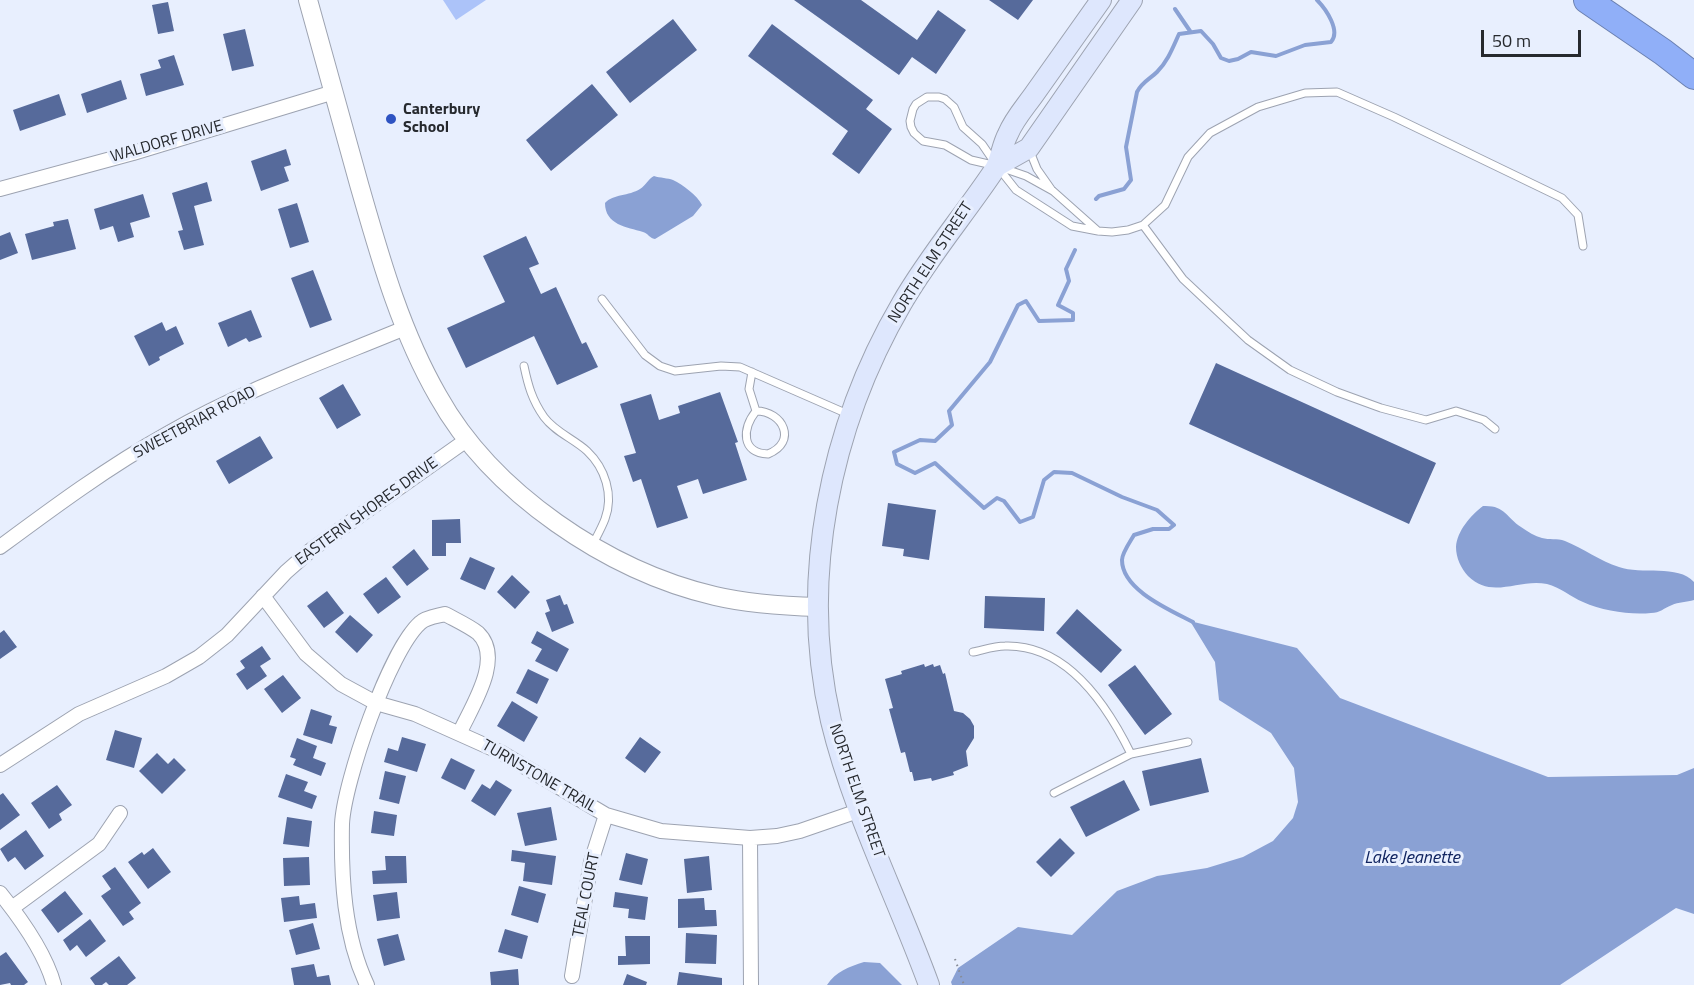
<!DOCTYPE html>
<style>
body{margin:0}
#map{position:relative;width:1694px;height:985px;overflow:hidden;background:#e8effe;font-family:"Titillium Web",sans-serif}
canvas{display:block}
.scale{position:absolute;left:1481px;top:30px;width:100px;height:27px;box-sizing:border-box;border:3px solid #26292e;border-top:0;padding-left:8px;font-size:18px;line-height:21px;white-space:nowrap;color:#26292e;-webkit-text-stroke:4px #e8effe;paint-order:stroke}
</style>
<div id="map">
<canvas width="1694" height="985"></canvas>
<div class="scale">50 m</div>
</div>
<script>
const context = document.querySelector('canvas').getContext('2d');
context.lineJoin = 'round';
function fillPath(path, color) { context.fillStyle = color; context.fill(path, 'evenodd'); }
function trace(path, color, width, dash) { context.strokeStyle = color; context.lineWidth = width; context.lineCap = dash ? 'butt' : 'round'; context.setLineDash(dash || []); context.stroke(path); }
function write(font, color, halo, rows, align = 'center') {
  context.font = font + ' "Titillium Web",sans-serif'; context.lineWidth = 6; context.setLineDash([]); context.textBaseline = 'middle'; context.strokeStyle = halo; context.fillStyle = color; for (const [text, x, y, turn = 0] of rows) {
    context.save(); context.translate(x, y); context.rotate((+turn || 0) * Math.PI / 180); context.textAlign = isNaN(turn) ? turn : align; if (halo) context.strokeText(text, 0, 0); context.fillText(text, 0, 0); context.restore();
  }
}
fillPath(new Path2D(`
 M443,0H486L456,20Z`), '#acc3f9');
fillPath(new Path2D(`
 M654,176C660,178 668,178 673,180C683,185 697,195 702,205L693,216L655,239C649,238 649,234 643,232C627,227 605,225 605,203C613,194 629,196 640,189C646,185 648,179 654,176Z
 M1483,506C1505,505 1506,517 1521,527C1528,532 1535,536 1542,538C1549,540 1557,538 1565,541C1583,548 1600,561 1619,567C1641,575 1678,564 1694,582V600C1687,602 1678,602 1672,605C1664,608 1660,613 1651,613C1630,615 1603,611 1583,602C1571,597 1560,587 1547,584C1519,578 1492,600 1468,576C1461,568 1456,558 1456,547C1457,531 1471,515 1483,506Z
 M1190,621L1297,648L1340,698L1548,777L1677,775L1694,768V914L1676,908L1560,985H952L951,982L958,968L1018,927L1072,935L1117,891L1157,876L1207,868L1243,857L1273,841L1293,818L1298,802L1294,768L1271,733L1219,700L1215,662Z
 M864,962L880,963L902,985H827C836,971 849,967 864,962Z`), '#8aa1d4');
trace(new Path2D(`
 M1175,9L1190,31
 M1096,199L1099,196L1124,189L1131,180L1126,147L1137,92C1142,82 1150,79 1157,72C1168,61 1173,47 1179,34L1201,31L1213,44L1221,58L1229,61L1238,59L1251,52L1276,56L1305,45L1331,42C1341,31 1326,9 1317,0
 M1075,250L1066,269L1069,281L1058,305L1073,313V320L1039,321L1026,301L1018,305L990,362L949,411L952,425L935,441L920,440L894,452L897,464L915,473L935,463L984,508L997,498L1004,501L1020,522L1033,517L1044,480L1054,472L1072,473L1122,497L1157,510L1174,525L1169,529H1153L1134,535C1130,542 1122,553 1122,560C1122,590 1170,610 1193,622`), '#8aa1d4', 4);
fillPath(new Path2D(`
 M794,0H861L917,40L938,10L966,30L936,74L912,57L899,75Z
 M989,0H1033L1018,20Z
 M168,2L174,31L158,34L152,5Z
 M673,19L697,50L630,103L606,72Z
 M772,24L873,100L866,109L892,129L859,174L832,154L848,131L748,56Z
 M245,29L254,66L232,71L223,34Z
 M174,55L184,85L146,96L140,74L161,68L158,60Z
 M121,80L127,99L87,113L81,94Z
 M592,84L618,115L551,171L526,140Z
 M59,94L66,115L20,131L13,110Z
 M286,149L291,165L284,167L289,181L261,191L251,161Z
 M207,182L212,201L194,206L204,245L184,250L178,231L183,230L172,193Z
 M143,194L150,217L130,223L134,237L118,242L113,226L100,230L94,209Z
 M297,203L309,242L290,248L278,209Z
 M68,219L76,249L32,260L25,234L54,226L53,222Z
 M10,232L18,253L0,260V236Z
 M526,236L539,264L529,268L541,294L556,287L582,344L586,342L598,367L557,385L534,336L466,368L447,328L505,302L483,256Z
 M313,270L332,320L310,328L291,278Z
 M251,310L262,337L249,342L246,338L228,347L218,323Z
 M162,322L166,331L176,326L184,344L159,357L160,360L149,366L134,336Z
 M1216,363L1436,463L1409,524L1189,424Z
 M343,384L361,415L337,429L319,398Z
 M720,392L738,442L735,443L747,480L703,494L698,479L677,486L688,518L657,528L641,479L633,482L624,456L636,453L620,404L651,394L659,420L680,413L678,406Z
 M260,436L273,458L229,484L216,461Z
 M888,503L936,510L929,560L903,556L904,549L882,546Z
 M460,519L461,543H446V556H432V520Z
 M414,549L429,569L407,586L392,567Z
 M470,557L495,568L485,590L460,579Z
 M512,575L530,592L515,609L497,592Z
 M386,577L401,597L378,614L363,594Z
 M327,591L344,613L324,628L307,606Z
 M560,595L564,605L567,604L574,623L552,632L545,613L550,611L546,600Z
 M985,596L1045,598L1044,631L984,628Z
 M1077,609L1122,650L1101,673L1056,633Z
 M350,615L373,635L357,653L335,632Z
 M4,630L17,647L0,659V633Z
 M537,631L569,649L557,672L535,661L542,649L531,643Z
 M262,646L271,659L260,666L267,676L247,690L236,674L245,668L240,661Z
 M924,664L925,667L933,664L934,667L940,665L943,674L945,673L954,711L963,713L970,719L974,726V738L966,751L968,766L953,772L954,775L932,781L931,778L914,781L912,772H910L905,752L901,753L889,709L893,708L885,679L902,674L901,671Z
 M1135,665L1172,714L1145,735L1108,685Z
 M528,669L549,679L537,704L516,693Z
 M283,675L301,698L282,713L264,689Z
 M512,701L538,717L524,742L497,726Z
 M311,709L332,716L329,725L337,727L332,744L303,735Z
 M115,730L142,738L134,768L106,760Z
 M402,737L426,744L417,772L384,762L388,748L398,751Z
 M640,737L661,752L645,773L625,758Z
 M297,738L317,746L313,758L326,763L321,776L293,765L296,759L290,757Z
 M157,753L168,764L174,758L186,770L162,794L139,771Z
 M451,758L475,770L465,790L441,778Z
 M1201,758L1209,792L1150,806L1142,771Z
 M385,771L406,776L399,804L379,799Z
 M286,774L308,782L304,791L317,796L312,809L278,797Z
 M496,780L512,790L495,816L471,801L482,784L490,789Z
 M1124,780L1140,810L1086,837L1070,807Z
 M57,785L72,805L59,814L62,820L49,829L31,803Z
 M3,793L20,815L0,830V795Z
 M551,807L557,840L525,846L517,813Z
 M374,811L397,815L394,836L371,833Z
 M287,817L312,821L309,847L283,844Z
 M26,830L44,856L25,870L15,857L8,862L0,849Z
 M1060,838L1075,853L1051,877L1036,862Z
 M153,848L171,872L148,889L128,862L142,852L144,855Z
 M512,850L556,856L552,885L523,881L525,863L511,861Z
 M626,853L648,859L642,885L619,880Z
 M385,856H406L407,883L373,884L372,871L386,870Z
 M709,856L712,890L687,893L684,859Z
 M309,857L310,885L284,886L283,858Z
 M115,867L141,903L129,912L134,919L123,926L101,896L111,889L102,876Z
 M519,886L546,894L538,923L511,915Z
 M65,891L83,914L58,933L41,910Z
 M397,892L400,918L377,921L373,895Z
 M615,892L648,897L645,920L628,918L629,909L613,907Z
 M299,896L300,905L315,903L317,918L284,922L281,898Z
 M704,898L705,910H716L717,926L678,928V899Z
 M90,919L106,941L86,957L77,945L70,951L63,940Z
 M313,923L320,949L296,955L289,930Z
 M505,929L528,936L522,959L498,952Z
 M686,933L717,935L716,964L685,963Z
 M398,934L405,960L384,966L377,939Z
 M625,936H650V964L618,965V956H626Z
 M6,952L28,982L24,985H11L10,983L0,985V956Z
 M119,956L136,978L127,985H109L106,982L102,985H95L90,978Z
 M314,964L317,977L329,975L331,985H294L291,968Z
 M518,969L519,985H491L490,972Z
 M679,972L722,978V985H677Z
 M627,974L647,982L646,985H623Z`), '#566a9b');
const service = new Path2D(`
 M1029,149L1037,169L1051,189
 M1143,225L1183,279L1248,340L1290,370L1337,392L1381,408L1426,420L1456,411L1484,420L1495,429
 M1098,231L1053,191L1026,176L997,166L971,160L945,145L923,141L914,133L911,127L910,121L913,109L916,104L927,97H939L945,99L954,107L963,127L982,144L997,166L1016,190L1072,226L1098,231L1112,232L1128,230L1143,225L1165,205L1188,157L1210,133L1258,107L1305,93L1337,92L1394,117L1562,198L1578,215L1583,246
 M602,299L645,355L660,366L675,371L721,366L740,367L850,415
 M524,366C528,385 532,400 544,417C555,432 574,439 587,451C605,468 614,495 605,519C602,527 597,536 593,544
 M752,372L749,389L756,411C742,429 741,453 768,454C798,442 783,411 756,411
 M973,652C983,650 994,646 1005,646C1066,644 1107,705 1131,754
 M1054,793L1131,754L1188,742`);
const minor = new Path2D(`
 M0,189L133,153L334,92
 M0,547C54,507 108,467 167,434C242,391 325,361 405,328
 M263,596L306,654L341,684L376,703L415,714L500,752L606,815L661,831L750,838L777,836L800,831L861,810
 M0,765L79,714L166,676L199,657L227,635L286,572L311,550L468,439
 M750,838L751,985
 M0,893C21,919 45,952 54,985
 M12,908L99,844L120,813
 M572,976L591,862L606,815
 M367,985C344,936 341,878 342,824C344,782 389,651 420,623C426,617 438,616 445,614C456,620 469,626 478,633C504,658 472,706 460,732`);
const tertiary = new Path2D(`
 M308,0C325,61 342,123 359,184C380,257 400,330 438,396C492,493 608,571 715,596C749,604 783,606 818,607`);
const secondary = new Path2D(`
 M997,166L1029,148L1132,0
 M929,985C897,897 853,812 831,721C798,580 830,426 902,303C929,256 965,214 995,169C1001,158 1002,145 1008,134C1014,119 1026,106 1035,93C1057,62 1079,31 1101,0`);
const motorway = new Path2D(`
 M1587,0L1663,52L1694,76`);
trace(service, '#9da3b1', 9);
trace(minor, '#9da3b1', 16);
trace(tertiary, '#9da3b1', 20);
trace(secondary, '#9da3b1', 22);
trace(motorway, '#6b80b1', 28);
trace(new Path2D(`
 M955,959L964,985`), '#878c96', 2, [1.5, 4.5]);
trace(service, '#fff', 7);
trace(minor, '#fff', 14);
trace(tertiary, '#fff', 18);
trace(secondary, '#dee7fd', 20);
trace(motorway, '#90aff8', 26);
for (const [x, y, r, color] of [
 [391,119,6,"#2e53c2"]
]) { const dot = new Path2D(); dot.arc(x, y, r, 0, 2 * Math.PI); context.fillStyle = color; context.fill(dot); trace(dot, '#e8effe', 2); }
write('bold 16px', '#26292e', '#e8effe', [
 ["Canterbury",403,110],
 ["School",403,128]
], 'left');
write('16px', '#26292e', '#e8effe', [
 ["WALDORF DRIVE",167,142,-16],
 ["NORTH ELM STREET",931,263,-57],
 ["SWEETBRIAR ROAD",195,423,-28],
 ["EASTERN SHORES DRIVE",367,512,-36],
 ["TURNSTONE TRAIL",539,777,30],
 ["NORTH ELM STREET",856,791,71],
 ["TEAL COURT",587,895,-79]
]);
write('italic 18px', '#102460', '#e8effe', [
 ["Lake Jeanette",1412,859]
]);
</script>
